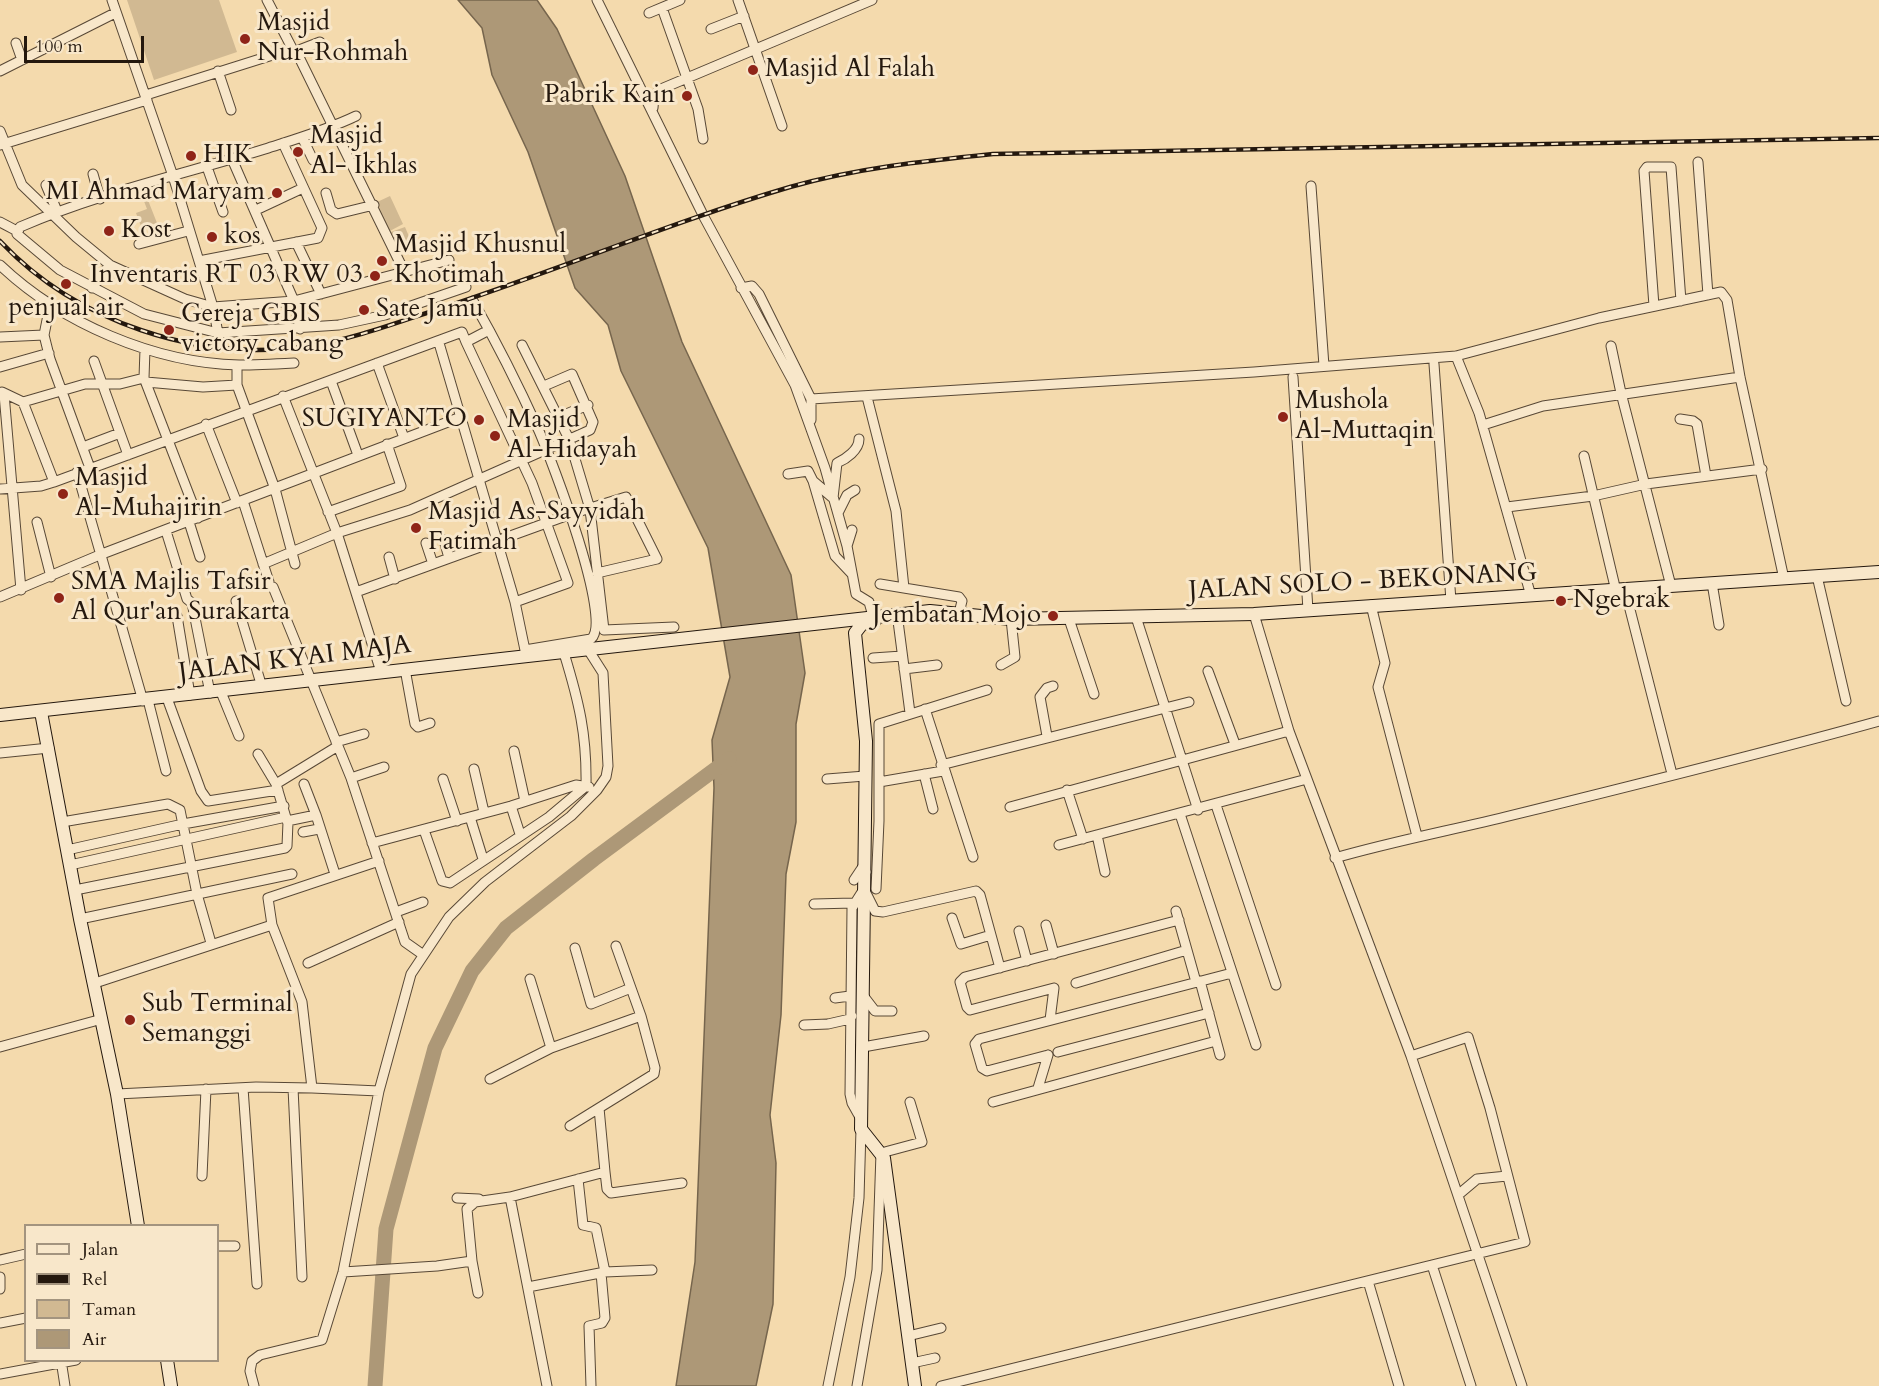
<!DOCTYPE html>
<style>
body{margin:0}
#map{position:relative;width:1879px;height:1386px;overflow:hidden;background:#f4daad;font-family:Cardo,serif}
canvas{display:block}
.legend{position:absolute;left:24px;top:1224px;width:195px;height:138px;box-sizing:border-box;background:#f8e7ca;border:2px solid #a3947f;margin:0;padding:8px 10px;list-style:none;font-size:18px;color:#24180e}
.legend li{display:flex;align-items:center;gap:12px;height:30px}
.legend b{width:30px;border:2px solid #a3947f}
.scale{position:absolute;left:24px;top:36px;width:120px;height:27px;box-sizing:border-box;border:3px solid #24180e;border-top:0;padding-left:8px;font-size:18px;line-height:21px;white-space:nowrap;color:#24180e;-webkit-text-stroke:4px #f8e7ca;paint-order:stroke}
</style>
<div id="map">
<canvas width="1879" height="1386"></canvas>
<ul class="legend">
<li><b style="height:8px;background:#f8e7ca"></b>Jalan</li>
<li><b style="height:8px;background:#24180e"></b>Rel</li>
<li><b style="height:16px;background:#d1b992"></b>Taman</li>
<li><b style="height:16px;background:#ad9877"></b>Air</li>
</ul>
<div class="scale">100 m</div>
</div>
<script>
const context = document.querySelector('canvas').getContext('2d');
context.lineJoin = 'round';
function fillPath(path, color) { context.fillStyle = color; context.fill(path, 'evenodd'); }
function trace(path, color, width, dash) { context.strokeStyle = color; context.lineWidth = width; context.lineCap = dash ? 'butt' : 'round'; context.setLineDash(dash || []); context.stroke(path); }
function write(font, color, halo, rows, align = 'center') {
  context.font = font + ' Cardo,serif'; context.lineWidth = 6; context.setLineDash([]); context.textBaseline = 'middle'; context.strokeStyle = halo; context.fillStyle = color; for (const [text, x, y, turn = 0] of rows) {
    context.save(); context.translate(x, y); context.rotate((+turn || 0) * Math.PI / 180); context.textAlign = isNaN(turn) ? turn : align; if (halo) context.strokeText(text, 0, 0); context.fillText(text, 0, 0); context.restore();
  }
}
fillPath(new Path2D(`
 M127,0H219L237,52L154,80Z
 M144,190L157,223L142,229L136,213L147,209L140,191Z
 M390,196L403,224L388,232L375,203Z
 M405,227L413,246L397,252L388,233Z`), '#d1b992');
const water = new Path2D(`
 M458,0H537L557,29L625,176L682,342L791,575L805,673L796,724V822L786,874L781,1015L770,1115L776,1163L773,1304L756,1386H676L695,1262L714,788L712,740L730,677L708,548L621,371L608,325L575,288L528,152L492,75L482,28Z`);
fillPath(water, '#ad9877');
trace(water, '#76654d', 1.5);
trace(new Path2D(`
 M375,1386L386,1229L435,1048L472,971L506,928L594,859L729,759`), '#ad9877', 15);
const street = new Path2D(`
 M112,0L173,176L213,307L218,333
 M267,0L294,52L320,42
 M597,0L704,217L795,385L825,468L847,546L856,594L869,602L873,616
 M738,0L782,126
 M662,8L698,109L703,139
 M649,13L680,0
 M711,29L744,16
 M16,43L22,60
 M0,71L115,13
 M218,71L231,110
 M146,95L279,53L287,51L298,55L404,271
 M653,108L654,96L661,89L872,0
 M356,116C327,130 296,139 265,149C184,174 98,193 20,227L17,234L60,270L144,314L218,333L339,325L385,315L466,287
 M0,131L22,185L76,237L110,265L185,299L213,307L294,301L449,260
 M302,137L313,160
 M0,145L147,100
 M232,159L294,301L300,329
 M1698,162L1708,295
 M207,167L223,212
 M93,174L100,199
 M46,185L57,211
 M1311,186L1324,366
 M326,193L331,210L337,214L374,205
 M256,210L303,188
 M0,222L17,231
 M296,242L321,294
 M139,244L188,231
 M199,261L318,238L322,228L283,143
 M0,265C61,323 154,363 239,365C257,365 276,364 294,363
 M92,288L110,265
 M741,288L752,286L759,294L811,399V420
 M473,301C497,343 519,387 539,431C551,459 614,621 591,639L525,650
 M50,305L44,335L50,359L90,468
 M1654,306L1644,171L1647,167H1671L1681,301
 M489,330L466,342L532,483L568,583L515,602
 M0,337L44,335
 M439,343L515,602L526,655
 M522,345L569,439L590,509L604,630L674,627
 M1611,346L1621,393L1671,586
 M145,349L144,378L198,518
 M1456,356L1479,413L1531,596
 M94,361L128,455
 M377,363L404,438
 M1434,364L1451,601
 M237,365V385L275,489L295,564
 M0,367L49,353
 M1293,377L1308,610
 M331,381L358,455
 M146,382L203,387L237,385
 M2,392L23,402L85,384H120L144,378
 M4,394L21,590
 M283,396L337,533L381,672
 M867,397L896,511L904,588L880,584
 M811,399L1254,372L1456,356L1599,318L1721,292L1727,300L1740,377L1784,579
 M23,402L54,482
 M559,417L588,405
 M1680,419L1693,421L1697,424L1706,476
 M206,424L237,503
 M1483,425L1543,406L1740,377
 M83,447L120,433
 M1584,456L1616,591
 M77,472L143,701
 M788,474L808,471L813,481L833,498L837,463C846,459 859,450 859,439
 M813,481L835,556L852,574
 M0,489L41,486L54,482L462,332L466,342
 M243,501L269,582
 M1507,507L1593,496L1646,484L1762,469
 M328,512L401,486L387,444
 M838,513L847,495L855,490
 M37,522L51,577
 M189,522L200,557
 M166,531L187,599L192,603L210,693
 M444,540L449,558
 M426,543L433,564
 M847,546L852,530
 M389,557L395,579
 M263,564L337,533L410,510L590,430L593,422L572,374L544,386
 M1817,576L1846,701
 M1712,583L1719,625
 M273,587L351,778L405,942L422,954
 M904,588L959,597L962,601L959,613
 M1625,590L1671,770
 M356,592L571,514L626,497L657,559L597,573
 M0,597L102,554L461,417
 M236,601L262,687
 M1371,605L1385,663L1378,687L1417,836
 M1254,614L1289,731L1411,1056L1522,1386
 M177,616L190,695
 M1136,617L1198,810
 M1069,619L1094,694
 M898,621L910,713
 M873,658L902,656
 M1001,665L1015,657L1011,619
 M405,669L415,724L418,727L430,723
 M904,669L937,665
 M1208,671L1235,744
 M221,692L239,736
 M167,698L201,791L208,801L278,790
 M148,700L166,771
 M925,709L973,857
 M1047,736L1040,697L1047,688L1053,686
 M336,742L364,734
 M514,751L525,801
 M0,753L49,748
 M258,754L276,784L287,821L316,815L335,874
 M941,765L1189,702
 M474,769L484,812
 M924,774L933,809
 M351,778L384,767
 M443,779L457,821
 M827,779L865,776
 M879,782L943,771
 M276,784L338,746
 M304,784L316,815
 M1067,790L1083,839
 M1216,805L1276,985
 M511,806L520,834
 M1010,807L1289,731
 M1180,814L1256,1045
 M470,817L483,859
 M62,822L168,804L180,810L197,894L211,943
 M424,830L442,881L450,883L549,817L586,786C587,735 579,702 564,653
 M303,832L319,829
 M1097,835L1105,872
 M372,843L511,806L576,785L589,787
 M1059,845L1307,779
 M67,850L183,824L284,806
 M1335,858C1394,841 1453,830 1513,815C1635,785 1757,755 1879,721
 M70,865L286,817
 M854,880L862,868L866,872
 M876,889L879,821V724L987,690
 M75,890L285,848L287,846L288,822
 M814,904L853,903
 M1176,911L1196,982
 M396,912L423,902
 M952,918L961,944L991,935
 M80,919L292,874
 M1046,925L1054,954
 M1019,931L1027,961
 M616,946L641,1016
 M575,948L591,1004L631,988
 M308,963L399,922
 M530,979L551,1048
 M1200,981L1220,1055
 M95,983L272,925
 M1076,983L1187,950
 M862,994L875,1011H892
 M835,998L850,996
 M1050,1020L1054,988L970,1010L967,1007L960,982L965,977L1179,920
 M804,1025L828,1024L850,1019L852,1016
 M0,1047L102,1019
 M863,1047L924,1036
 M1058,1052L1209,1013
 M1048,1055L987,1071L982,1068L975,1044L979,1039L1232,973
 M490,1079L551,1048L641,1016L655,1068L654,1074L599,1108L605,1172L510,1197L547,1386
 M243,1088L257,1284
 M293,1088L302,1277
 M312,1088L379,1091
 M1038,1088L1048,1055
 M117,1094L256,1087L312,1088L302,1002L272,925L268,898L379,861
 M993,1102L1216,1041
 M861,1119L852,1103L850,1094L852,908L864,889L875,911L883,912L976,891L980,895L1000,968
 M570,1126L599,1108
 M605,1172L607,1189L611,1193L682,1183
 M202,1176L206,1089
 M578,1179L583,1225L596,1228L605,1272
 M1458,1195L1477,1179L1507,1176
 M457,1198L479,1199
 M218,1246H235
 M0,1260L26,1254
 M472,1261L478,1293
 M1432,1265L1471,1386
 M343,1272L437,1266L472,1261L467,1209L475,1202L510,1197
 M0,1277V1289
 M1368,1281L1399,1386
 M528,1287L605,1272L652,1270
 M0,1323L26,1318
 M908,1336L941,1328
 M61,1360L65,1386
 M912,1363L935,1358
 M0,1374L76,1360
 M254,1386L250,1371L252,1361L260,1355L322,1340L343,1272L379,1091L411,974L449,917L485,882L571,816L597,790L606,777L608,766L603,673L589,651
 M591,1386L589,1326L602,1323L605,1318L601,1273
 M828,1386L850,1277L859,1198L861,1129
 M857,1386L877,1270L881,1153L922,1142L910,1102
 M941,1386L1525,1242L1490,1108L1468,1037L1411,1056`);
const secondary = new Path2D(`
 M874,622L862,624L855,633L866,741L861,1129L884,1158L915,1386
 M41,712L80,919L117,1094L138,1226
 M0,715L930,611L1011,619L1254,614L1879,572
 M167,1360L171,1386`);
trace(street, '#584836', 11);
trace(secondary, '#24180e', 14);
trace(street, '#f8e7ca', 9);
trace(secondary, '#f8e7ca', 12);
const rail = new Path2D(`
 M0,241C76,322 198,363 309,346C355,339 401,321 445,307C561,269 674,221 790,187C857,168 924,161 993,154L1879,138`);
trace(rail, '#24180e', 4.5);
trace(rail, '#f8e7ca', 2, [7]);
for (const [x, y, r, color] of [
 [245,39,6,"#8f2418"],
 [753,70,6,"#8f2418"],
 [687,96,6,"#8f2418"],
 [298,152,6,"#8f2418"],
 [191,156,6,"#8f2418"],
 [277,193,6,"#8f2418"],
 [109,231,6,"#8f2418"],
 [212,237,6,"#8f2418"],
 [382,261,6,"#8f2418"],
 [375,276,6,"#8f2418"],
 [66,284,6,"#8f2418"],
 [364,310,6,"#8f2418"],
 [169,330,6,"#8f2418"],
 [1283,417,6,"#8f2418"],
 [479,420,6,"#8f2418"],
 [495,436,6,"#8f2418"],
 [63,494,6,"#8f2418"],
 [416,528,6,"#8f2418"],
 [59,598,6,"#8f2418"],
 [1561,601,6,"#8f2418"],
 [1053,616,6,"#8f2418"],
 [130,1020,6,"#8f2418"]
]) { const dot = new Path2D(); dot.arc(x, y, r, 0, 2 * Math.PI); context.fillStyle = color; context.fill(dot); trace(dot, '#f8e7ca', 2); }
write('26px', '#24180e', '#f8e7ca', [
 ["Masjid",257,24],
 ["Nur-Rohmah",257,54],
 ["Masjid Al Falah",765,70],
 ["Pabrik Kain",675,96,"right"],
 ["Masjid",310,137],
 ["Al- Ikhlas",310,167],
 ["HIK",203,156],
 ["MI Ahmad Maryam",265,193,"right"],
 ["Kost",121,231],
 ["kos",224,237],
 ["Masjid Khusnul",394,246],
 ["Khotimah",394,276],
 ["Inventaris RT 03 RW 03",363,276,"right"],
 ["penjual air",66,309,"center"],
 ["Sate Jamu",376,310],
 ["Gereja GBIS",181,315],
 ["victory cabang",181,345],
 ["Mushola",1295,402],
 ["Al-Muttaqin",1295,432],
 ["SUGIYANTO",467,420,"right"],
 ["Masjid",507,421],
 ["Al-Hidayah",507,451],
 ["Masjid",75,479],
 ["Al-Muhajirin",75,509],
 ["Masjid As-Sayyidah",428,513],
 ["Fatimah",428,543],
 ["SMA Majlis Tafsir",71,583],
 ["Al Qur'an Surakarta",71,613],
 ["Ngebrak",1573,601],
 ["Jembatan Mojo",1041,616,"right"],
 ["Sub Terminal",142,1005],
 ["Semanggi",142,1035]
], 'left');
write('26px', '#24180e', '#f8e7ca', [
 ["JALAN SOLO - BEKONANG",1363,583,-3],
 ["JALAN KYAI MAJA",295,660,-7]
]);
</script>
